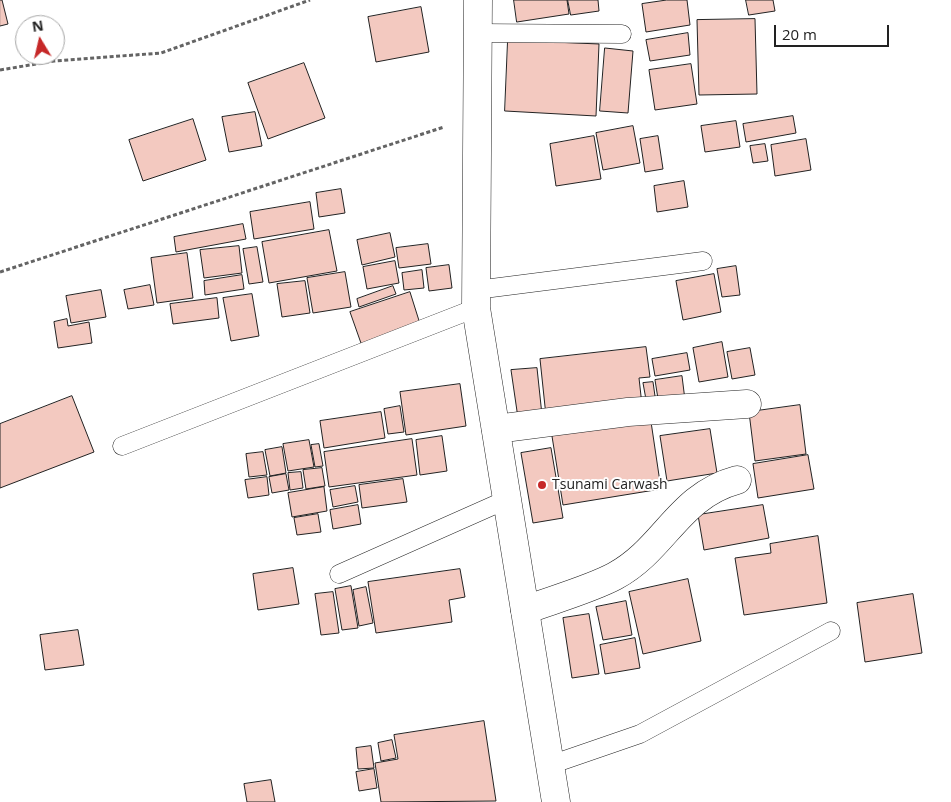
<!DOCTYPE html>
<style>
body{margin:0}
#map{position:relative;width:951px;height:802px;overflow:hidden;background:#fff;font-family:"Open Sans",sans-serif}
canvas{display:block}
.north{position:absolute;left:15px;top:15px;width:50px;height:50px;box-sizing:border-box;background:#fff;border:1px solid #a7a7a7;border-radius:50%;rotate:351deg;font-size:14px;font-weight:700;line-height:20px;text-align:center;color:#222}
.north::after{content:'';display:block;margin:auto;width:18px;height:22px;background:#c62828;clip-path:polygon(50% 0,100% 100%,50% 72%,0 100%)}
.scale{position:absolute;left:774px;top:25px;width:115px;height:22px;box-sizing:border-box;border:2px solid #222;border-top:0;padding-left:6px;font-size:15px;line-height:18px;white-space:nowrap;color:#222;-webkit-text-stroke:4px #fff;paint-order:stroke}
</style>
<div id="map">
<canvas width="951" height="802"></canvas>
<div class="north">N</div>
<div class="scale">20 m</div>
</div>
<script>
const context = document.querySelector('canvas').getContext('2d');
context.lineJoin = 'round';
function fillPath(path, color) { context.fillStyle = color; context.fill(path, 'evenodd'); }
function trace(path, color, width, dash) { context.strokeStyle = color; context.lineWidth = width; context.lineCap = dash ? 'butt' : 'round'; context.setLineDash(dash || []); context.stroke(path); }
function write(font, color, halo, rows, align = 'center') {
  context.font = font + ' "Open Sans",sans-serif'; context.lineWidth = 4; context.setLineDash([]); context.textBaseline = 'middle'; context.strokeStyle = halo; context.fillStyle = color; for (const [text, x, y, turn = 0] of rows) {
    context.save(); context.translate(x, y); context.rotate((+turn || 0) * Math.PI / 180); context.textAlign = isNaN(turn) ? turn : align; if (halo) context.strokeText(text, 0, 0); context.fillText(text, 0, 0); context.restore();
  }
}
const building = new Path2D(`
 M0,0H2L8,24L0,26Z
 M514,0H567L569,14L517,22Z
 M568,0H598L599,11L571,15Z
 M667,0H687L690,25L646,32L642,4Z
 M746,0H773L775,11L749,15Z
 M421,7L429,52L376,62L368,17Z
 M755,19L757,94L699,95L697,20Z
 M688,33L690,55L650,61L646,40Z
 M508,40L599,44L596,116L505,111Z
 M605,48L633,51L628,113L600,111Z
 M304,63L325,118L268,139L248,83Z
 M691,64L697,104L655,110L649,70Z
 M255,112L262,146L229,152L222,117Z
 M793,116L796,133L746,142L743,124Z
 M193,119L206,160L143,181L129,140Z
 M736,121L740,147L705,152L701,126Z
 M633,126L640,163L603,170L596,133Z
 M594,136L601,179L556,186L550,144Z
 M658,136L663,169L645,172L640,139Z
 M806,139L811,170L775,176L771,145Z
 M765,144L768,161L753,163L750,146Z
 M684,181L688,207L657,212L654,186Z
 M341,189L345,213L319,217L316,193Z
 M310,202L314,229L254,239L250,212Z
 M243,224L246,239L176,252L174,237Z
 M329,230L337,271L269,283L262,242Z
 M390,233L395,257L362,265L357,240Z
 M428,244L431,264L399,268L396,248Z
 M239,246L242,273L204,278L200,250Z
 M257,247L263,282L249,284L243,249Z
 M187,253L193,298L157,303L151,258Z
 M395,261L399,283L367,289L363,267Z
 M449,265L452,288L429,291L426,268Z
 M736,266L740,295L722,297L717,269Z
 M422,270L424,288L404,290L402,273Z
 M345,272L351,307L313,313L307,278Z
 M714,274L721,312L683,320L676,281Z
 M242,275L244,289L205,295L204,281Z
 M305,281L310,313L282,317L277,284Z
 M150,285L154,305L128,309L124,290Z
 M393,286L396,294L359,307L357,299Z
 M101,290L106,317L71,323L66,296Z
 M410,292L421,327L362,346L350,312Z
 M252,294L259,336L231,341L223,298Z
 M217,298L219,318L173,324L170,304Z
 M67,319L68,326L89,322L92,343L58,348L54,322Z
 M722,342L728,377L699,382L693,348Z
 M646,347L650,377L639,378L642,405L546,416L540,359Z
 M750,348L755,375L732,379L727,352Z
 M687,353L690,370L655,376L652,359Z
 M537,368L542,415L518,418L511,370Z
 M682,376L685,400L659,405L655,380Z
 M653,382L656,403L647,405L643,383Z
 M460,384L466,426L406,435L400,392Z
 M72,396L94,452L0,488V424Z
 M800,405L806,454L755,461L749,412Z
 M400,406L404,432L388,434L384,409Z
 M381,412L385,438L324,448L320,421Z
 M650,415L661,489L563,505L551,430Z
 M710,429L717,473L667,481L660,436Z
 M442,436L447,471L420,475L416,440Z
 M412,439L417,475L329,487L324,452Z
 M309,440L314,467L288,471L283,444Z
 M319,444L323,466L315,467L311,445Z
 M282,447L286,473L270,476L265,450Z
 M551,448L563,518L533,523L521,453Z
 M263,452L267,475L249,477L246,454Z
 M808,455L814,489L758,498L753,464Z
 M322,468L325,486L306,489L303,470Z
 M301,472L303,488L290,490L288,473Z
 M286,474L289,490L272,493L269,477Z
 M267,477L269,495L248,498L245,480Z
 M403,479L407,502L362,508L359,485Z
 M355,486L358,502L333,507L330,490Z
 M324,487L327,511L292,517L288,493Z
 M358,505L361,524L333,529L330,510Z
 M763,505L769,538L704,550L698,515Z
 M318,514L321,532L297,535L294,518Z
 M818,536L827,603L744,615L735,558L771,553L770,544Z
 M293,568L299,604L258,610L253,574Z
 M460,569L465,597L449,600L452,622L376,633L368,582Z
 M688,579L701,641L643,654L629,592Z
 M351,586L358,628L342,630L335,589Z
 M366,587L373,623L359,626L353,590Z
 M333,592L339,633L321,635L315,594Z
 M913,594L922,653L865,662L857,603Z
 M626,601L632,635L603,640L596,607Z
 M589,614L599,674L572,678L563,618Z
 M78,630L84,665L45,670L40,635Z
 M635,638L640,668L605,674L600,645Z
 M484,721L496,801L381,802L375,763L398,759L394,735Z
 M392,740L396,758L381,761L378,743Z
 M371,746L374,768L358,769L356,748Z
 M374,769L377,788L359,791L356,772Z
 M271,780L275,802H247L244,784Z`);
fillPath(building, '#f3c9c0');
trace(building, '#222', 1);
const lane = new Path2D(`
 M478,33L622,34
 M476,290L703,261
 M122,446L476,308
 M339,574L508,499
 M550,765L640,734L831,631`);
const street = new Path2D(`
 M496,429L628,412L747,404
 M525,610C552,600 591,589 615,576C665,549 678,496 737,480`);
const secondary = new Path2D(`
 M478,0L476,308L556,802`);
trace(lane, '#222', 19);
trace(street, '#222', 29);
trace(secondary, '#222', 29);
trace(new Path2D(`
 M0,70L54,61L161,53L310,0
 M0,272L444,127`), '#646464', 3, [4, 2.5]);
trace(lane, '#fff', 18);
trace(street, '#fff', 28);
trace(secondary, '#fff', 28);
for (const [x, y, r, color] of [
 [542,485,5,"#c62828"]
]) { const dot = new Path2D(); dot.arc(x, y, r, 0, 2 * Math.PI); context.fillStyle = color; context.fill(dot); trace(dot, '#fff', 2); }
write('14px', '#222', '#fff', [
 ["Tsunami Carwash",552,485]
], 'left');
</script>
